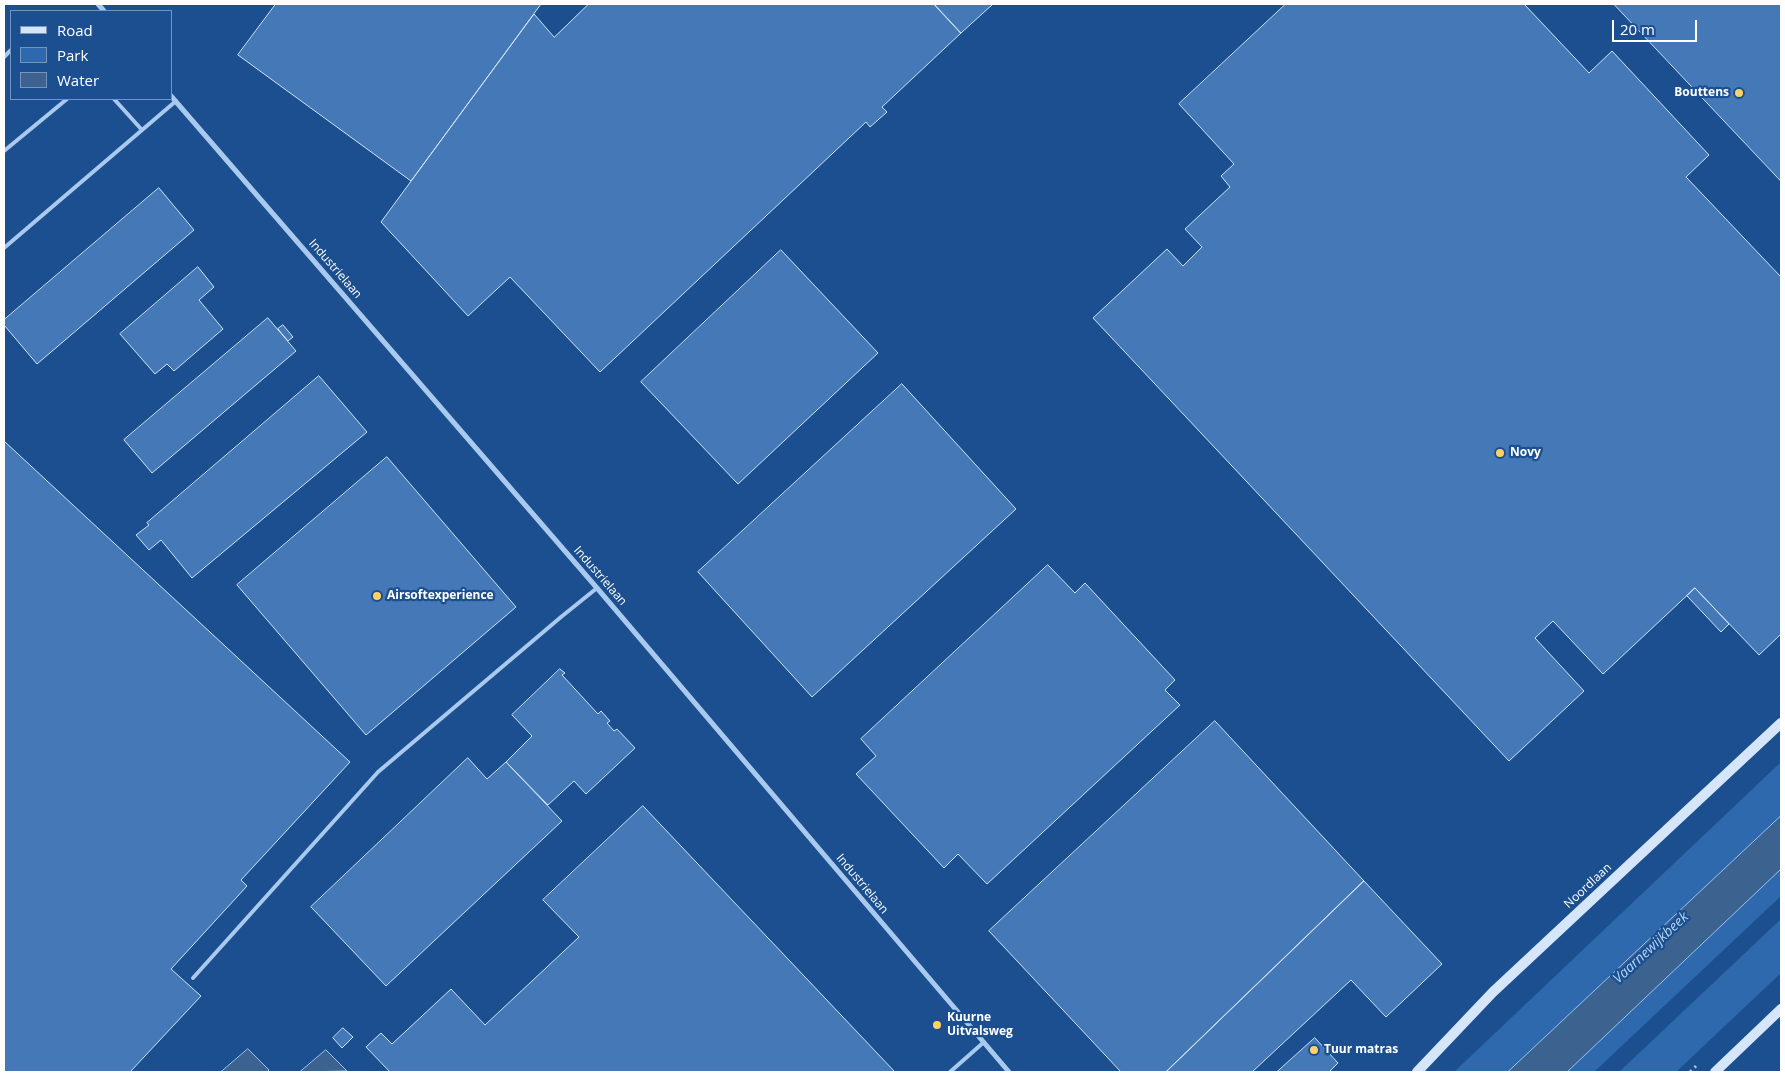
<!DOCTYPE html>
<style>
body{margin:0}
#map{position:relative;width:1785px;height:1076px;overflow:hidden;background:#1b4f8f;font-family:"Open Sans",sans-serif}
canvas{display:block}
.frame{position:absolute;inset:0;border:5px solid #fff;pointer-events:none}
.legend{position:absolute;left:10px;top:10px;width:162px;height:90px;box-sizing:border-box;background:#1b4f8f;border:1px solid #7695bc;margin:0;padding:6px 9px;list-style:none;font-size:15px;color:#fff}
.legend li{display:flex;align-items:center;gap:10px;height:25px}
.legend b{width:25px;border:1px solid #7695bc}
.scale{position:absolute;left:1612px;top:20px;width:85px;height:22px;box-sizing:border-box;border:2px solid #fff;border-top:0;padding-left:6px;font-size:15px;line-height:18px;white-space:nowrap;color:#fff;-webkit-text-stroke:4px #1b4f8f;paint-order:stroke}
</style>
<div id="map">
<canvas width="1785" height="1076"></canvas>
<div class="frame"></div>
<ul class="legend">
<li><b style="height:6px;background:#d6e6fa"></b>Road</li>
<li><b style="height:14px;background:#2e69ad"></b>Park</li>
<li><b style="height:14px;background:#3c6290"></b>Water</li>
</ul>
<div class="scale">20 m</div>
</div>
<script>
const context = document.querySelector('canvas').getContext('2d');
context.lineJoin = 'round';
function fillPath(path, color) { context.fillStyle = color; context.fill(path, 'evenodd'); }
function trace(path, color, width, dash) { context.strokeStyle = color; context.lineWidth = width; context.lineCap = dash ? 'butt' : 'round'; context.setLineDash(dash || []); context.stroke(path); }
function write(font, color, halo, rows, align = 'center') {
  context.font = font + ' "Open Sans",sans-serif'; context.lineWidth = 4.5; context.setLineDash([]); context.textBaseline = 'middle'; context.strokeStyle = halo; context.fillStyle = color; for (const [text, x, y, turn = 0] of rows) {
    context.save(); context.translate(x, y); context.rotate((+turn || 0) * Math.PI / 180); context.textAlign = isNaN(turn) ? turn : align; if (halo) context.strokeText(text, 0, 0); context.fillText(text, 0, 0); context.restore();
  }
}
fillPath(new Path2D(`
 M1781,762V816L1508,1072H1454Z
 M1781,869V896L1594,1072H1567Z
 M1781,919V973L1676,1072H1619Z`), '#2e69ad');
const water = new Path2D(`
 M1781,816V869L1567,1072H1508Z
 M248,1049L269,1070L267,1072H221Z
 M326,1050L347,1071L300,1072Z`);
fillPath(water, '#3c6290');
trace(water, '#9cc4f0', 1);
const building = new Path2D(`
 M276,4H541L411,181L238,55Z
 M589,4H934L961,33L882,107L887,112L870,127L866,122L600,372L510,277L468,316L381,222L534,14L554,37Z
 M934,4H993L961,33Z
 M1286,4H1524L1589,73L1612,51L1709,155L1686,177L1781,277V634L1759,655L1695,588L1603,674L1553,621L1535,638L1584,691L1509,761L1093,318L1167,249L1183,266L1202,247L1185,229L1230,187L1221,176L1234,164L1179,104Z
 M1614,4H1781V181Z
 M159,188L194,230L37,364L4,325V320Z
 M781,250L878,353L738,484L641,382Z
 M198,267L214,287L199,300L223,329L174,371L167,364L155,374L120,334Z
 M268,318L296,351L152,473L124,440Z
 M283,325L293,337L288,341L278,329Z
 M319,376L367,432L192,578L161,540L149,550L136,535L149,525L147,523Z
 M902,384L1016,509L812,697L698,572Z
 M4,441L350,762L241,880L247,886L171,969L201,996L130,1072H4Z
 M387,457L516,607L366,735L237,585Z
 M1048,565L1075,593L1085,583L1175,680L1165,690L1180,705L987,884L958,854L944,868L856,774L876,756L861,739Z
 M1695,588L1729,624L1721,632L1687,596Z
 M560,669L565,673L562,675L598,714L601,711L610,721L607,723L614,731L617,729L635,748L586,794L574,781L548,805L506,762L532,736L512,715Z
 M1215,721L1364,881L1166,1072H1121L989,931Z
 M468,758L487,779L506,762L562,821L386,986L311,907Z
 M643,806L895,1072H390L366,1047L381,1033L392,1044L451,989L485,1025L579,937L543,900Z
 M1364,881L1442,964L1386,1017L1351,980L1252,1072H1166Z
 M343,1028L353,1037L342,1048L333,1038Z
 M1315,1038L1338,1063L1329,1072H1277Z`);
fillPath(building, '#4478b7');
trace(building, '#cfe3fa', 1);
trace(new Path2D(`
 M1690,1072L1696,1066`), '#a9c9ee', 3, [2.5, 4]);
trace(new Path2D(`
 M4,57L11,50
 M114,99L142,130
 M4,151L67,99
 M4,248L176,101
 M193,978L378,772L561,617L597,588
 M950,1072L984,1042`), '#a9c9ee', 4);
trace(new Path2D(`
 M98,4L104,11
 M171,96L597,588L1009,1072`), '#a9c9ee', 5);
trace(new Path2D(`
 M1417,1072L1493,992L1781,723
 M1715,1072L1781,1009`), '#d6e6fa', 10);
for (const [x, y, r, color] of [
 [1739,93,5,"#ffd166"],
 [1500,453,5,"#ffd166"],
 [377,596,5,"#ffd166"],
 [937,1025,5,"#ffd166"],
 [1314,1050,5,"#ffd166"]
]) { const dot = new Path2D(); dot.arc(x, y, r, 0, 2 * Math.PI); context.fillStyle = color; context.fill(dot); trace(dot, '#1b4f8f', 2); }
write('bold 12px', '#fff', '#1b4f8f', [
 ["Bouttens",1729,93,"right"],
 ["Novy",1510,453],
 ["Airsoftexperience",387,596],
 ["Kuurne",947,1018],
 ["Uitvalsweg",947,1032],
 ["Tuur matras",1324,1050]
], 'left');
write('12px', '#fff', '#1b4f8f', [
 ["Industrielaan",335,269,49],
 ["Industrielaan",600,576,49],
 ["Industrielaan",862,884,50],
 ["Noordlaan",1588,886,-43]
]);
write('italic 14px', '#b5d3f5', '#1b4f8f', [
 ["Vaarnewijkbeek",1651,948,-43]
]);
</script>
